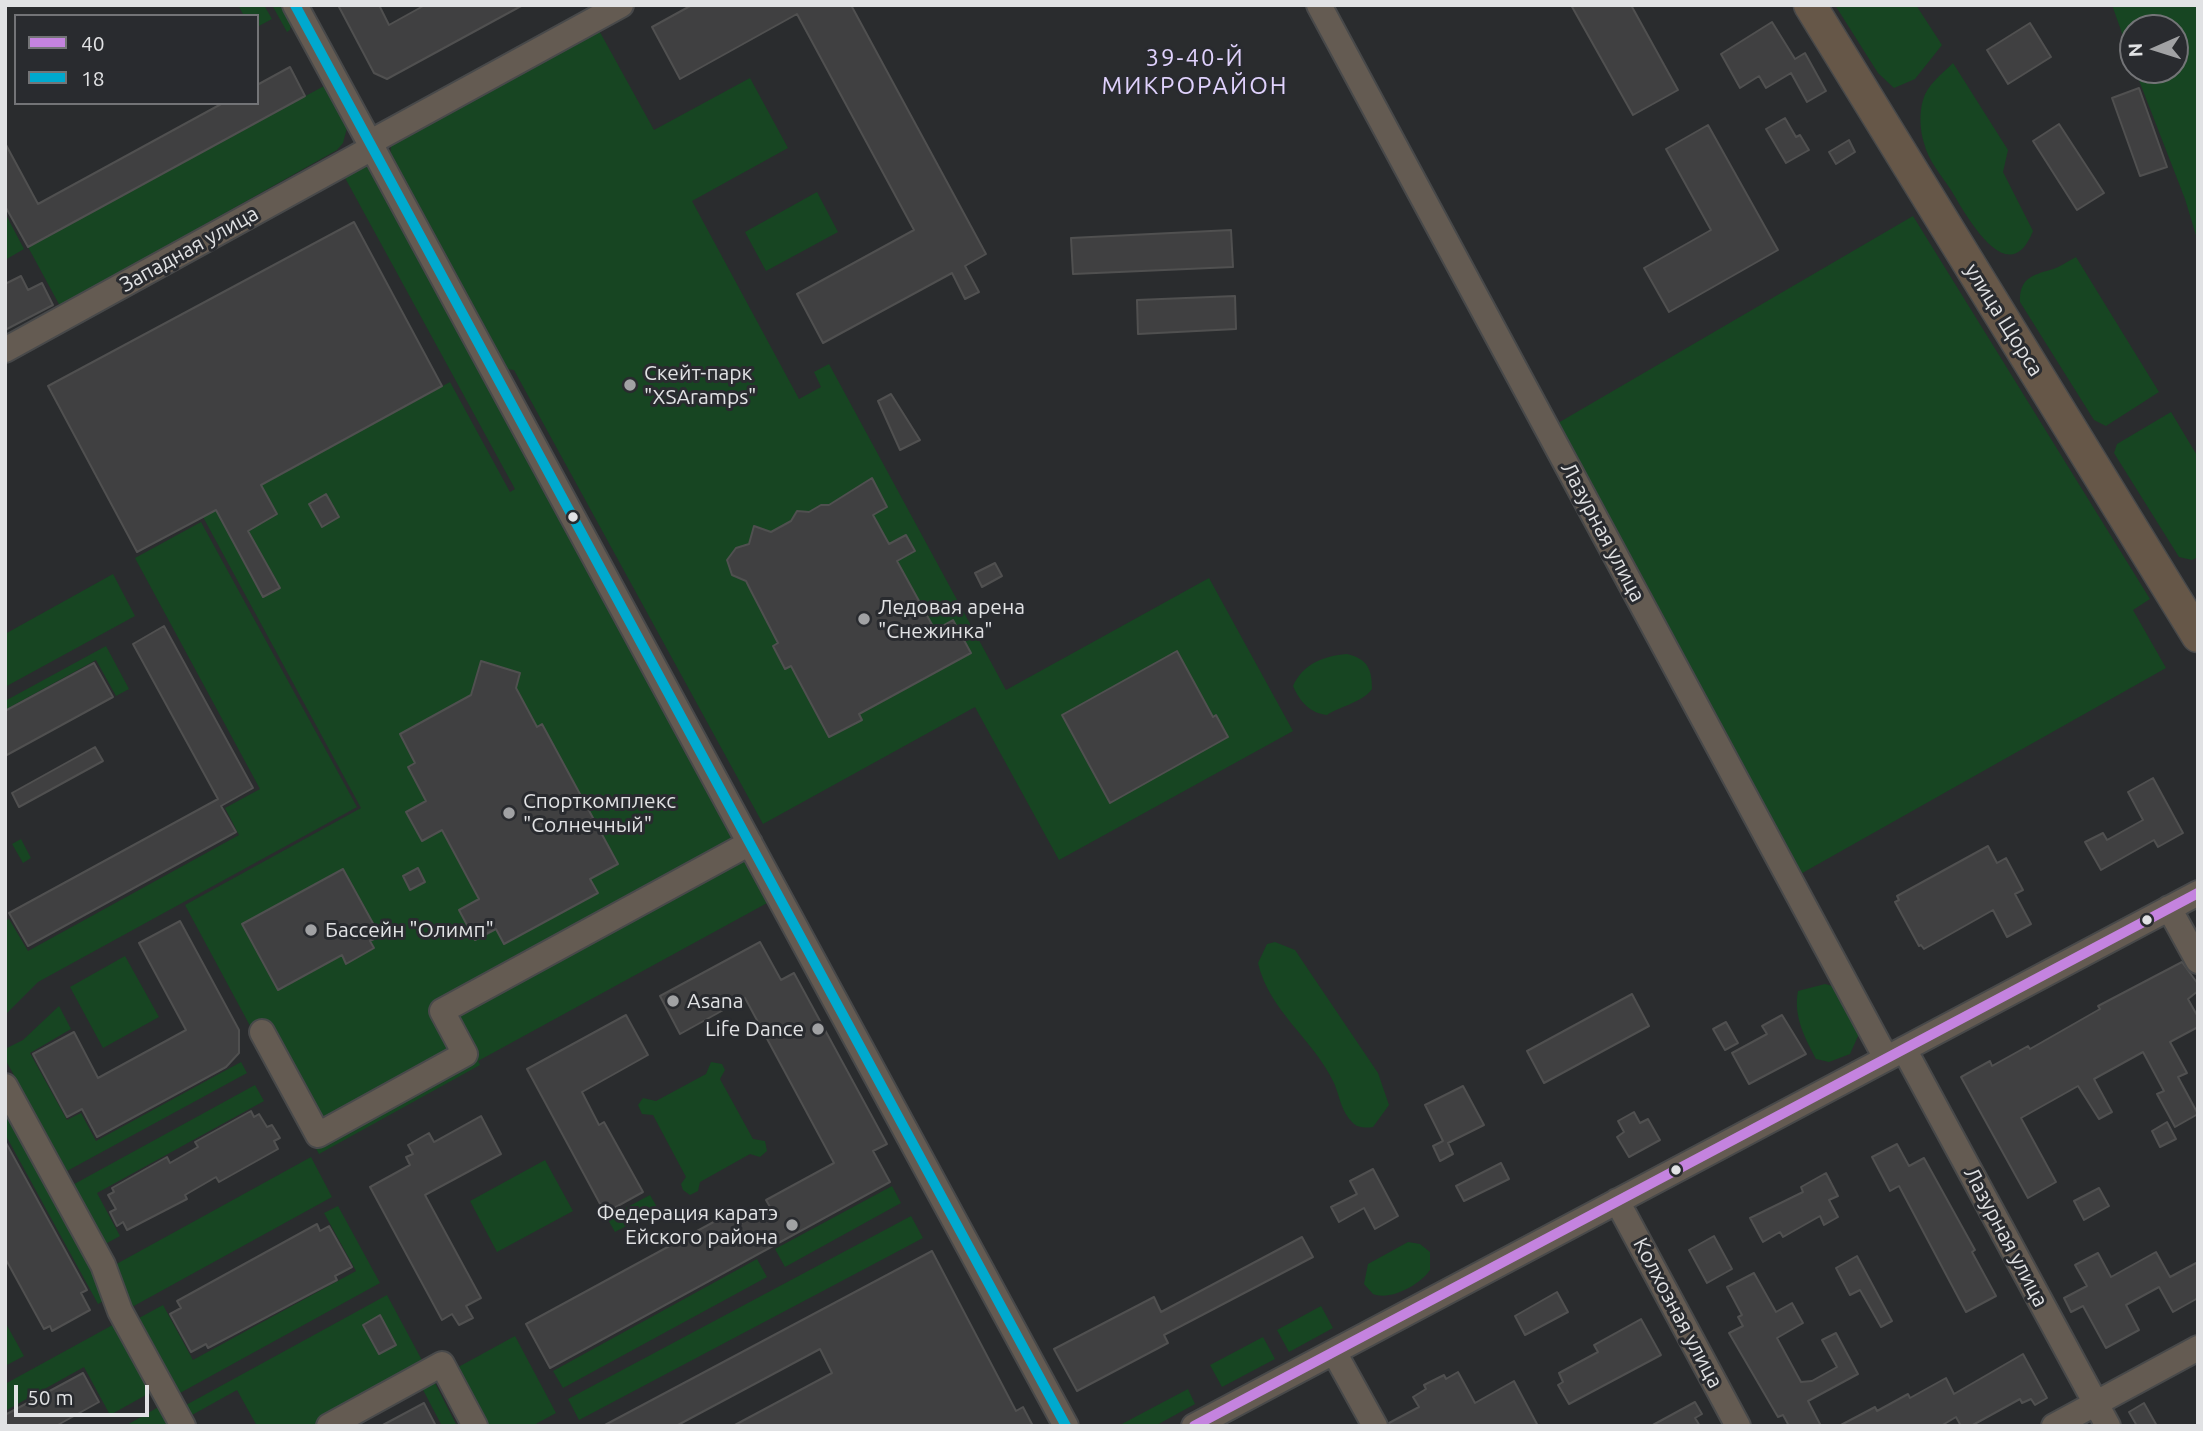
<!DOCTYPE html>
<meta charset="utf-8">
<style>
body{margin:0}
#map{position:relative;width:2203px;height:1431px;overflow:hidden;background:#2a2c2e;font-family:Ubuntu,sans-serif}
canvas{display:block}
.frame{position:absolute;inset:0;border:7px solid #e1e2e4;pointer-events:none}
.legend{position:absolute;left:14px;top:14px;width:245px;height:91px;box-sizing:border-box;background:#292b2f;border:2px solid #737477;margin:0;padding:9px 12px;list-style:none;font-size:21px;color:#e1e2e4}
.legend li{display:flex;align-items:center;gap:14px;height:35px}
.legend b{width:35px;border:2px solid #737477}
.north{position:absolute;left:2119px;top:14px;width:70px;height:70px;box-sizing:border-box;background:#292b2f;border:2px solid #737477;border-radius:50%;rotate:267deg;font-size:19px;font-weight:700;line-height:28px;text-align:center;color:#e1e2e4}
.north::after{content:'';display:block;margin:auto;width:24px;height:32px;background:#a1a2a4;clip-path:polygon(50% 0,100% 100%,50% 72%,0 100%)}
.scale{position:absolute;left:14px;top:1385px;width:135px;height:32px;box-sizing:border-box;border:4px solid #e1e2e4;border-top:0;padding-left:9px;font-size:21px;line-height:24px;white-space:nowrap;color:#e1e2e4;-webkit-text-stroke:5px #292b2f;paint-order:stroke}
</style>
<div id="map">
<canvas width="2203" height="1431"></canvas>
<div class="frame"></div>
<ul class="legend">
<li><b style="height:9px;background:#c483df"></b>40</li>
<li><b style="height:9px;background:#00a9ce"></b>18</li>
</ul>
<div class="north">N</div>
<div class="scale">50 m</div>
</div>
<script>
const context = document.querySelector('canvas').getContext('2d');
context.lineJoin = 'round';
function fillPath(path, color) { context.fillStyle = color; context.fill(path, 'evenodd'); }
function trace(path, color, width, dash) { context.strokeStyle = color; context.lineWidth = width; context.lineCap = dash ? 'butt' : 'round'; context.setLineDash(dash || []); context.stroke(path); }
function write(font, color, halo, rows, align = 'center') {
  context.font = font + ' Ubuntu,sans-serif'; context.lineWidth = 6; context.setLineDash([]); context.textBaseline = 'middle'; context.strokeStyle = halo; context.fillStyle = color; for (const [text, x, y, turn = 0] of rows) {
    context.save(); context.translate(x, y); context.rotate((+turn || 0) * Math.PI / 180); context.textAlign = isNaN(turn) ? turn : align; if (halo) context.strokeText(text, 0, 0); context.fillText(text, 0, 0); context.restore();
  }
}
fillPath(new Path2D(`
 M238,5H264L272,19L257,27V16H244Z
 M272,5H280L291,25L290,30L287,32Z
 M1835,5H1916L1942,45L1915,79L1894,88L1878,73Z
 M2112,5H2198V242L2185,199L2135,70H2175V28H2133V64Z
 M596,25L654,130L750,78L788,148L692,201L799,399L821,387L814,372L829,364L1006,690L1209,578L1293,731L1059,860L975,707L763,824L514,370L507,369L390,155L392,138Z
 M1953,63L2008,150L2003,172L2033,231C2008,294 1965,213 1951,190C1941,175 1928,160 1924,143C1920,131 1919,113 1923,100C1927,85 1942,74 1953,63Z
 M324,86L347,128L343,143L337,150L60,306L28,247Z
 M362,166H369L769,902L478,1061L480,1065L319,1154L185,905L361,808L203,517L450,382L510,492L515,489L344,176Z
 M817,192L838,232L766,271L745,232Z
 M5,213L24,249L5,260Z
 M1913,216L2150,599L2133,610L2166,668L1797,876L1558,423Z
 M2076,257L2159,392L2106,426L2094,420L2020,302C2019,279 2032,275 2050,270C2059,268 2068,261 2076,257Z
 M2171,412L2198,457V557L2192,560L2179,557L2114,453L2117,444Z
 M201,522L357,807L38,982L5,1015V921L9,919L28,951L239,835L225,808L260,789L135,558Z
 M113,574L135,616L5,687V634Z
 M106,646L129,689L116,696L96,660L5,710V701Z
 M1347,654C1367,659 1372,668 1372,689C1363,702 1341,706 1327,715C1310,713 1300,702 1293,686C1303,664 1323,656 1347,654Z
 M21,839L31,858L23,863L12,844Z
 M1275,942L1295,950L1378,1073L1389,1105L1373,1127C1366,1128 1358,1128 1353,1123C1341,1112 1340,1097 1334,1083C1314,1040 1269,1011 1258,963L1267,944Z
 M125,956L159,1017L103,1048L70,987Z
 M1825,984L1836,987L1859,1034L1850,1054L1829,1062L1816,1059C1805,1038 1793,1016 1798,991Z
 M59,1006L71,1029L30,1053L67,1120L81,1113L96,1141L241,1062L247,1073L67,1171L5,1059V1049L23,1040Z
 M711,1062L722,1064L725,1070L720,1079L753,1139L765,1141L767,1151L760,1157L750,1154L700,1182L698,1191L690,1195L683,1190L681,1184L686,1177L653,1115L642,1114L638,1105L643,1098L656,1101L706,1074Z
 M255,1085L264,1101L97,1193L120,1236L100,1247L67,1188Z
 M5,1104L111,1297L98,1304L5,1134Z
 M311,1157L332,1197L132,1307L111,1267Z
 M545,1160L573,1211L497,1252L470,1201Z
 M892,1186L901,1203L785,1267L775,1249Z
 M650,1195L658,1209L615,1232L607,1218Z
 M338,1206L380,1283L180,1393L139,1318L163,1305L193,1360L356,1271L324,1213Z
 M911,1216L923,1238L579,1420L568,1399Z
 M1408,1242L1420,1244L1430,1252V1270C1420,1285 1390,1301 1373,1294L1364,1284L1368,1264Z
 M757,1259L767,1277L563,1388L553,1371Z
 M387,1295L424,1364L313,1426H257L237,1390L192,1415L186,1405Z
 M1321,1306L1333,1328L1289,1352L1277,1330Z
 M5,1322L24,1356L5,1366Z
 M118,1322L155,1390L110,1415L84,1367L5,1411V1384Z
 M515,1336L556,1413L532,1426H480L451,1371Z
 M1263,1337L1275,1359L1222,1387L1210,1365Z
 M433,1379L457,1426H442L421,1386Z
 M1188,1389L1195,1404L1155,1426H1118Z
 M162,1405L173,1426H125Z`), '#174522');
const building = new Path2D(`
 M338,5H379L389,25L425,5H523L387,79L374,73Z
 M692,5H851L986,254L965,266L979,292L965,299L952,273L823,343L797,294L914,230L797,14L680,79L652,27Z
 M1571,5H1631L1678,90L1633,115Z
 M1772,22L1795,59L1805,53L1826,91L1807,102L1791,73L1766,88L1759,76L1740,88L1721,54Z
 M2030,23L2051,57L2008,84L1987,50Z
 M290,67L305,96L28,247L5,206V143L38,204L223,103H257V85Z
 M2139,88L2167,167L2140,176L2112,98Z
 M1785,118L1796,137L1800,135L1809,150L1786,163L1766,129Z
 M2059,124L2104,193L2077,210L2033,141Z
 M1708,125L1778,250L1669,312L1644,268L1711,230L1666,149Z
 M1849,140L1855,152L1836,164L1829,152Z
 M354,222L442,386L261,485L277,514L248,531L280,588L263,597L216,510L137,552L48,386Z
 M1231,230L1233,267L1073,274L1071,238Z
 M21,276L28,290L42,283L53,305L5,330V284Z
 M1235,296L1236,329L1138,334L1137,300Z
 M891,394L920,440L900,450L878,401Z
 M872,478L887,507L873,515L889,544L906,535L915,551L897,561L935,630L953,620L971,653L859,714L862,720L829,737L791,666L785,669L773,646L778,643L751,591L746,581L732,575L727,560L736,548L749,544L754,526L771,532L791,521L797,511L809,512L821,505H829Z
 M326,494L339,517L322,527L309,504Z
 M995,563L1002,576L982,587L975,573Z
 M164,626L253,788L221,806L236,832L28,946L9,913L218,799L133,644Z
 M1177,651L1213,717L1216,715L1228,737L1110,803L1062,715Z
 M481,661L520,673L516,688L537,727L542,724L618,864L590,879L598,893L504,944L496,929L475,940L459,910L479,899L442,830L422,841L406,812L426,801L408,767L415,763L400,734L471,695Z
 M94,663L113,697L5,756V711Z
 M95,747L103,761L19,807L12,793Z
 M2153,778L2183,833L2158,847L2154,840L2101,870L2085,842L2103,833L2107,840L2143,820L2128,792Z
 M1988,846L1997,863L2006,858L2023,890L2015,894L2031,924L2007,937L1993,910L1924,949L1921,945L1919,946L1895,902L1899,900L1897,896Z
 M418,868L425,882L410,890L403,876Z
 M343,869L380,936L370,941L374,948L346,964L342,955L278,990L242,924Z
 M180,921L239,1030V1053L226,1067L97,1137L82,1109L67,1117L33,1054L74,1032L98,1078L186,1030L139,943Z
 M760,942L781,980L794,973L887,1144L873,1151L890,1182L550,1368L526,1324L732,1212L739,1224L770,1207L766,1200L834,1163L745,998L680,1034L660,996Z
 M2182,962L2198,984V991L2188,999L2198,1017V1027L2170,1042L2187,1073L2178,1077L2198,1114L2175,1127L2157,1094L2164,1091L2143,1052L2094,1079L2112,1112L2099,1119L2078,1086L2021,1118L2056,1182L2028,1198L1961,1077L1990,1061L1992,1066L2028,1046L2030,1049L2100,1009L2098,1006Z
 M1632,994L1649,1026L1544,1083L1527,1051Z
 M626,1015L648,1055L582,1092L599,1125L604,1122L643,1192L605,1213L527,1069Z
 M1782,1015L1806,1054L1749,1084L1732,1053L1767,1034L1762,1026Z
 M1726,1022L1738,1043L1725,1050L1713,1029Z
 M1463,1086L1484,1125L1448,1143L1453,1154L1440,1161L1433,1146L1443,1141L1425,1105Z
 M251,1111L254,1117L259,1114L267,1127L272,1125L280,1138L274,1141L278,1149L219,1182L216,1177L185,1195L187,1199L127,1230L123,1222L117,1226L110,1212L116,1209L108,1195L114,1192L112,1188L167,1157L170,1163L198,1147L195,1142Z
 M1634,1112L1640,1123L1648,1119L1660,1140L1629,1157L1617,1137L1624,1132L1618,1121Z
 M481,1116L501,1154L425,1195L481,1298L466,1306L473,1318L459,1325L452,1314L442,1320L370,1187L410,1165L406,1157L413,1154L408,1145L429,1133L434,1142Z
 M2167,1122L2176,1139L2160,1147L2152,1131Z
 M5,1141L87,1290L81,1293L90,1310L52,1331L50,1326L44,1329L5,1258Z
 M1897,1144L1909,1166L1924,1158L1975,1250L1972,1252L1996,1296L1966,1312L1899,1186L1890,1191L1872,1157Z
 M1501,1163L1509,1179L1464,1201L1456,1186Z
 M1373,1169L1398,1216L1375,1229L1364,1208L1339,1222L1331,1207L1357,1194L1350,1181Z
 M1826,1173L1838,1196L1829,1200L1838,1217L1824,1225L1820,1216L1783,1237L1780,1232L1763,1242L1750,1218L1803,1192L1801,1187Z
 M2099,1188L2109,1206L2084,1220L2074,1201Z
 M317,1224L320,1231L329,1226L352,1267L335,1276L337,1280L312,1293L208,1348L206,1344L191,1352L170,1314L181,1308L177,1301Z
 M1714,1236L1732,1269L1707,1283L1689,1250Z
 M1302,1237L1313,1257L1164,1335L1168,1343L1077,1391L1054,1349L1154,1297L1161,1312Z
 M932,1251L1016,1411L1023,1407L1033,1426H733L832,1373L820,1349L676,1426H603Z
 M2156,1252L2170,1277L2198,1262V1298L2173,1312L2159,1287L2126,1305L2139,1330L2106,1348L2083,1306L2071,1312L2064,1298L2087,1286L2075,1265L2098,1253L2111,1277Z
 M1857,1256L1892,1321L1881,1327L1860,1290L1850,1295L1836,1268Z
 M1754,1273L1776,1312L1792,1303L1803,1323L1777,1338L1801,1382L1812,1381L1837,1367L1822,1340L1836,1333L1858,1374L1808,1401L1821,1426H1789L1783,1415L1778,1417L1729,1333L1743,1326L1738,1317L1742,1315L1727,1287Z
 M1557,1292L1568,1312L1525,1335L1515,1316Z
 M380,1315L396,1345L379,1354L363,1325Z
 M1641,1319L1661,1355L1569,1404L1558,1385L1563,1382L1559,1373L1598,1352L1594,1345Z
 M2023,1354L2047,1398L2035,1405L2031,1399L2022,1403L2020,1399L1971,1426H1961L1956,1417L1941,1426H1839L1875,1407L1877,1411L1908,1394L1910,1398L1946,1378L1954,1394Z
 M1458,1372L1475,1403L1514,1381L1538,1426H1390L1389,1423L1419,1407L1413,1397L1426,1389L1424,1385L1444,1375L1446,1379Z
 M83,1373L99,1402L56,1426H5V1415Z
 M1695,1402L1702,1414L1695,1418L1700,1426H1651Z
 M424,1403L436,1426H381Z
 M2144,1403L2157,1426H2137L2129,1412Z`);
fillPath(building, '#404041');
trace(building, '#505050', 2);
const minor = new Path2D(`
 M295,5L1066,1426
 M1319,5L1886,1058
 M369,143L621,5
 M5,350L372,148
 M2169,908L2198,961
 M262,1032L318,1135L465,1054L442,1011L750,843
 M1904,1049L2108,1426
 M5,1086L103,1265L120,1311L183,1426
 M1617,1201L1738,1426
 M1334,1352L1375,1426
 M329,1426L442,1364L475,1426
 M1194,1426L2198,893
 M2054,1426L2198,1348`);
const major = new Path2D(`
 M1810,5L2198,636`);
trace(minor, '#48494a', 28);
trace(major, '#48494a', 35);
trace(minor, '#645b52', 24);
trace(major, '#665748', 32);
trace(new Path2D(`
 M1194,1426L2198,893`), '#c483df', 10);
trace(new Path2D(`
 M295,5L1066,1426`), '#00a9ce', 10);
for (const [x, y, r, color] of [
 [630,385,7,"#a1a2a4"],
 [573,517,6,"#e1e2e4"],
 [864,619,7,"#a1a2a4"],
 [509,813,7,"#a1a2a4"],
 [2147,920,6,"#e1e2e4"],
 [311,930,7,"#a1a2a4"],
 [673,1001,7,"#a1a2a4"],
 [818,1029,7,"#a1a2a4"],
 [1676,1170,6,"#e1e2e4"],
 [792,1225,7,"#a1a2a4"]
]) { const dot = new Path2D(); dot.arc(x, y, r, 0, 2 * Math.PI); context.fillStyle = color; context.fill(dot); trace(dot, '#292b2f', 2.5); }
write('21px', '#e1e2e4', '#292b2f', [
 ["Западная улица",189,249,-29],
 ["улица Щорса",2004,320,58],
 ["Лазурная улица",1603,532,62],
 ["Лазурная улица",2006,1237,62],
 ["Колхозная улица",1678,1313,62]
]);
write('21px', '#e1e2e4', '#292b2f', [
 ["Скейт-парк",644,373],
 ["\"XSAramps\"",644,397],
 ["Ледовая арена",878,607],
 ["\"Снежинка\"",878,631],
 ["Спорткомплекс",523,801],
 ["\"Солнечный\"",523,825],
 ["Бассейн \"Олимп\"",325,930],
 ["Asana",687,1001],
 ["Life Dance",804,1029,"right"],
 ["Федерация каратэ",778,1213,"right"],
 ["Ейского района",778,1237,"right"]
], 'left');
context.letterSpacing = '2px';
write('24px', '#e0d2fd', '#292b2f', [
 ["39-40-Й",1195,58],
 ["МИКРОРАЙОН",1195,86]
]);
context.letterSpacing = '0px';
</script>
